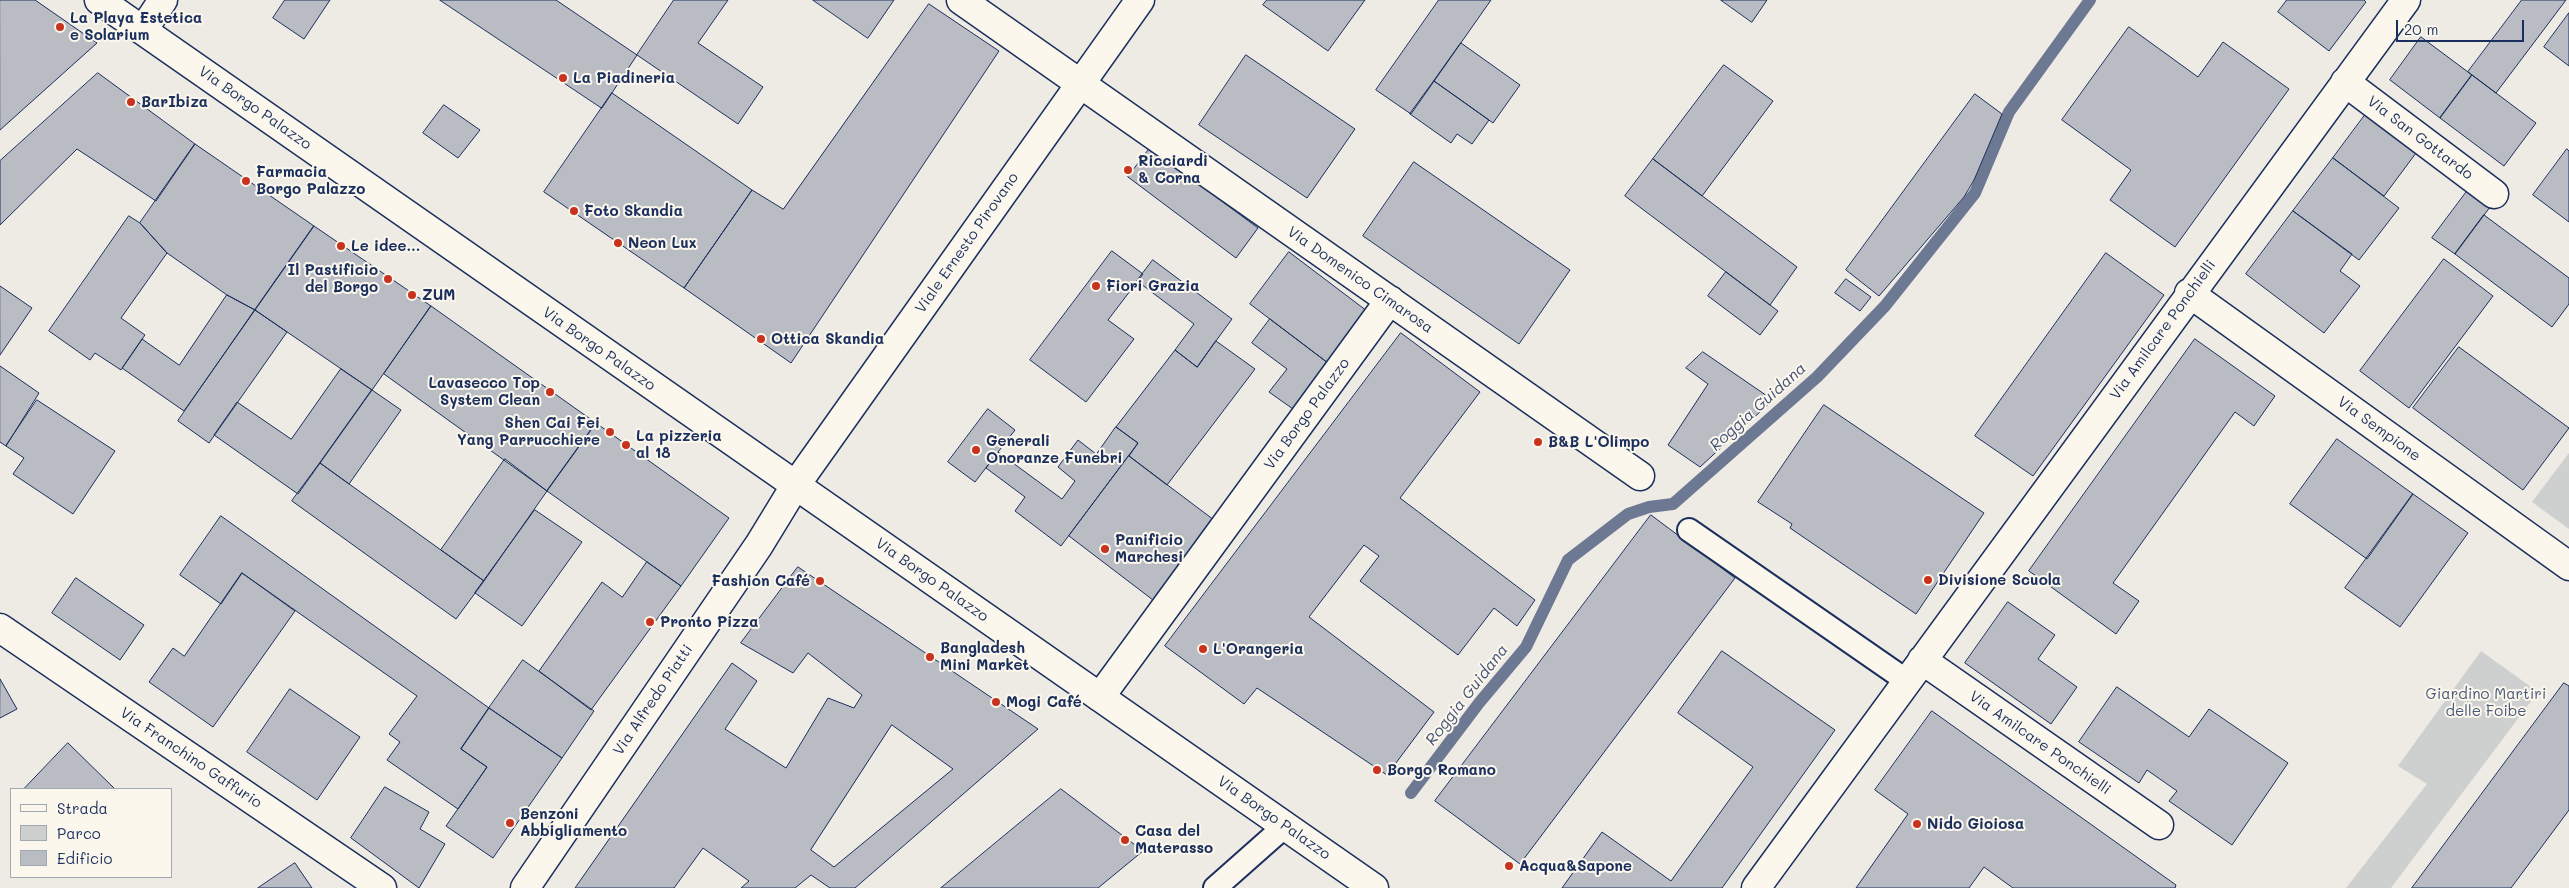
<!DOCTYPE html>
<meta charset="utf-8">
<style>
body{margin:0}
#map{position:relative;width:2569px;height:888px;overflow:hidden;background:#eeebe4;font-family:Mali,sans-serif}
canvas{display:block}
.legend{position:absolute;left:10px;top:788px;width:162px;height:90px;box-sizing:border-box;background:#fbf7ec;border:1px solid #a1a7b3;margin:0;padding:6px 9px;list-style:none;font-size:15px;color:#1b2f5e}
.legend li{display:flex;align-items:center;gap:10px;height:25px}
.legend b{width:25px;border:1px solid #a1a7b3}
.scale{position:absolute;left:2396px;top:20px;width:128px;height:22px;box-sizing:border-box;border:2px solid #1b2f5e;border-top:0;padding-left:6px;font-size:15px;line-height:18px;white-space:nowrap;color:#1b2f5e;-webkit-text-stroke:4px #fbf7ec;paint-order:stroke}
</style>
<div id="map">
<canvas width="2569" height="888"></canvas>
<ul class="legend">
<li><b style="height:6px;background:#fbf7ec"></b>Strada</li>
<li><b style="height:14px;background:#cecfcf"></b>Parco</li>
<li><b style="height:14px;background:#b9bcc3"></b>Edificio</li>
</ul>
<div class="scale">20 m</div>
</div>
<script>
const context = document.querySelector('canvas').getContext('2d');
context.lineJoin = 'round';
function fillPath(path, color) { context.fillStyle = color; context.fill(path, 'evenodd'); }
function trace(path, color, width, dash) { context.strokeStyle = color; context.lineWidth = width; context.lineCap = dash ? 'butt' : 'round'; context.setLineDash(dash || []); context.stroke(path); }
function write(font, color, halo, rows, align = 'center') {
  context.font = font + ' Mali,sans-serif'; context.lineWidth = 4; context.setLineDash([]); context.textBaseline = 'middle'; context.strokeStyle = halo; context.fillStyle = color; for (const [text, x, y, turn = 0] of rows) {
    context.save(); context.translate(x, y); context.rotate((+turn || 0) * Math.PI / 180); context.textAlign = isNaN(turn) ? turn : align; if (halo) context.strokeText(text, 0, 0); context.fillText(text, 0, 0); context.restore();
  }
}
fillPath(new Path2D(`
 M2569,453V529L2532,502Z
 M2481,651L2538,692L2391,888H2346L2427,784L2398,766Z`), '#cecfcf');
trace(new Path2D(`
 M1411,793L1479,703L1526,647L1568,560L1628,514L1649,507L1673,504L1817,377L1885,306L1975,193L2009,112L2090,0`), '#6d7892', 12);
const building = new Path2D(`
 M0,0H35L97,43L0,130Z
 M285,0H330L304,39L273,18Z
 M440,0H556L637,55L602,108Z
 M674,0H728L698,43L763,87L738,124L637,55Z
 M813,0H894L868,38Z
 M1267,0H1365L1328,51L1263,5Z
 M1439,0H1491L1411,114L1376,90Z
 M1721,0H1767L1752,22Z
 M2287,0H2364L2366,2L2329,51L2278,12Z
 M2522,0H2566L2496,93L2468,72Z
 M929,4L999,51L791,363L684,288L752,190L783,209Z
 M2569,13V66L2544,47Z
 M2129,27L2198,77L2223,42L2289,89L2175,247L2110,200L2131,170L2062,120Z
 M2421,37L2472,75L2440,118L2390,80Z
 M1461,43L1520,85L1493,123L1434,81Z
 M1246,55L1355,129L1307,198L1199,125Z
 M1724,65L1773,101L1702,196L1653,159Z
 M98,73L195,144L156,201L77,149L0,225V161Z
 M2472,75L2536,123L2504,166L2440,118Z
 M1434,81L1489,120L1472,144L1457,134L1451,143L1410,114Z
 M612,93L752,190L684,288L544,192Z
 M1975,94L2002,114L1974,180L1964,197L1879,296L1846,270Z
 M444,105L480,130L458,158L423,133Z
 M2371,107L2422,145L2384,196L2333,158Z
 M195,144L314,226L255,310L227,295L167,253L140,223Z
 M1150,148L1258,228L1236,258L1128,177Z
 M2567,149L2569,151V222L2533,195Z
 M2333,158L2399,208L2359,260L2293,211Z
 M1653,159L1797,267L1770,305L1625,196Z
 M1414,162L1570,270L1519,344L1363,236Z
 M2471,186L2493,203L2455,254L2432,238Z
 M2293,211L2352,254L2340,271L2360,286L2324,333L2246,274Z
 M2484,215L2569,278V304L2552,327L2455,254Z
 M129,216L140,223L167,253L121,318L145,335L121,370L95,353L90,360L49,331Z
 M314,226L431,306L372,390L255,310Z
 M1112,251L1143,274L1108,320L1134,339L1086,402L1030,360Z
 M1289,252L1367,311L1328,363L1250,304Z
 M2106,253L2164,295L2033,476L1975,436Z
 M2444,259L2493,296L2409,408L2360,371Z
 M1153,260L1232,319L1197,367L1175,350L1194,324L1137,281Z
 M1726,272L1778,311L1760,335L1708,296Z
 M1846,279L1871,297L1860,311L1835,293Z
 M0,286L32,308L0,355Z
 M227,295L255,310L184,411L122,368L142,339L179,365Z
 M431,306L596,423L547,491L384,374Z
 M255,310L287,332L209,443L178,421Z
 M1270,319L1328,363L1293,409L1269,392L1287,369L1252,343Z
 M1401,333L1480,392L1400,498L1535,600L1517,626L1494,608L1458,655L1360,581L1379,556L1364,545L1309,617L1434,712L1387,775L1257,688L1244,704L1165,646Z
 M2195,339L2275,396L2254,426L2235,412L2113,583L2139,601L2116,634L2029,571Z
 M1216,341L1255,369L1167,485L1129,456L1138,443L1116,427L1175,350L1197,367Z
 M2459,347L2569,428L2523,490L2413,408Z
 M1703,352L1773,400L1700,467L1668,445L1708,384L1686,368Z
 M0,366L39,393L6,446L0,442Z
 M341,369L372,390L298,494L214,435L237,402L291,439Z
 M372,390L401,410L349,484L320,463Z
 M37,400L115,451L73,514L13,474L24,458L6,446Z
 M1824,405L1984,513L1916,614L1790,528L1792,524L1758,502Z
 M988,409L1015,430L975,482L948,462Z
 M596,423L729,518L681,586L547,491Z
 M1116,427L1138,443L1061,546L1015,511L1025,497L986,468L998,452L1062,499L1075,481L1058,467L1078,440L1096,454Z
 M2337,439L2413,494L2367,559L2290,504Z
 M1129,456L1214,520L1153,600L1069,536Z
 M505,459L547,491L484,581L441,550Z
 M320,463L484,581L456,619L292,501Z
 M2413,494L2468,533L2400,627L2345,588Z
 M535,510L582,542L522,626L475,593Z
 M1651,515L1735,578L1520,864L1435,801Z
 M221,516L489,708L461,749L487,767L458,809L387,760L400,742L389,734L417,696L242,573L221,604L180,575Z
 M647,562L681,586L591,710L539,671L602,582L622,597Z
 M798,567L1038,729L855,888H830L811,875L795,888H741L749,881L703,848L674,888H575L732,663L757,681L725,729L786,768L828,698L854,708L862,695L808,653L793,673L741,643ZM892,725L953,769L834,867L811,850Z
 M242,573L295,611L213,727L149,682L173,648L184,656Z
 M76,578L144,625L120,660L52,613Z
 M2008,602L2055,635L2038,659L2077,687L2051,724L1965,663Z
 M1722,651L1835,730L1722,888H1562L1602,832L1671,881L1753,767L1678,713Z
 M523,660L594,711L562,758L489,708Z
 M0,679L17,709L0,718Z
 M2564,683L2569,686V810L2511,888H2412Z
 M2117,687L2189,737L2209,709L2288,763L2232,845L2169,801L2177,791L2147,770L2139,783L2079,742Z
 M290,689L360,737L317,800L247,752Z
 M489,708L562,758L493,858L446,826L487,767L461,749Z
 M1932,711L2176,885L2175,888H2013L1984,867L1969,888H1856L1908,814L1875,790Z
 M68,743L115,789H24Z
 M385,787L429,812L420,829L445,844L419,888L351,838Z
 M1061,789L1143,851L1098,888H941Z
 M295,863L312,888H258Z`);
fillPath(building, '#b9bcc3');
trace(building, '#1b2f5e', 1);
const lane = new Path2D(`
 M1689,530L1907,681
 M1215,888L1285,826`);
const street = new Path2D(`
 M961,0L1640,476
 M143,30L163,0
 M2345,82L2494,194
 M2189,293L2569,566
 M795,486L1140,0
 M0,628L382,888
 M1922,660L2159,825
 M1100,697L1390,300
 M1756,888L2406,0`);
const secondary = new Path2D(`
 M99,0L1374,888
 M525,888L759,545L795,486`);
trace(lane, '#1b2f5e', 26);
trace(street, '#1b2f5e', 31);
trace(secondary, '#1b2f5e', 31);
trace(lane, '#fbf7ec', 22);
trace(street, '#fbf7ec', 28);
trace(secondary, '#fbf7ec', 28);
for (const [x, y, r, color] of [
 [60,27,5,"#c8321e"],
 [563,78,5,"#c8321e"],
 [131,102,5,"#c8321e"],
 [1128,170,5,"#c8321e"],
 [246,181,5,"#c8321e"],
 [574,211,5,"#c8321e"],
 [618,243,5,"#c8321e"],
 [341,246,5,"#c8321e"],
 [388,279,5,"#c8321e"],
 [1096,286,5,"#c8321e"],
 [412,295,5,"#c8321e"],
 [761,339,5,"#c8321e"],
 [550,392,5,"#c8321e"],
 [610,432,5,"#c8321e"],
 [1538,442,5,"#c8321e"],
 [626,445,5,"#c8321e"],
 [976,450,5,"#c8321e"],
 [1105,549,5,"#c8321e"],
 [1928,580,5,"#c8321e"],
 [820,581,5,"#c8321e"],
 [650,622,5,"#c8321e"],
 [1203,649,5,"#c8321e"],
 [930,657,5,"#c8321e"],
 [996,702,5,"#c8321e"],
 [1377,770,5,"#c8321e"],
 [510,823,5,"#c8321e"],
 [1917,824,5,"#c8321e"],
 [1125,840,5,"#c8321e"],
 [1509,866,5,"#c8321e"]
]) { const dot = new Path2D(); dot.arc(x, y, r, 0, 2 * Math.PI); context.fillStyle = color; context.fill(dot); trace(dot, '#fbf7ec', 2); }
write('bold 15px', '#1b2f5e', '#fbf7ec', [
 ["La Playa Estetica",70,18],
 ["e Solarium",70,35],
 ["La Piadineria",573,78],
 ["BarIbiza",141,102],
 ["Ricciardi",1138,161],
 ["& Corna",1138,178],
 ["Farmacia",256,172],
 ["Borgo Palazzo",256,189],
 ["Foto Skandia",584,211],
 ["Neon Lux",628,243],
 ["Le idee…",351,246],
 ["Il Pastificio",378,270,"right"],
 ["del Borgo",378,287,"right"],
 ["Fiori Grazia",1106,286],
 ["ZUM",422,295],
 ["Ottica Skandia",771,339],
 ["Lavasecco Top",540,383,"right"],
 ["System Clean",540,400,"right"],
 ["Shen Cai Fei",600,423,"right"],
 ["Yang Parrucchiere",600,440,"right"],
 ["La pizzeria",636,436],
 ["al 18",636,453],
 ["Generali",986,441],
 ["Onoranze Funebri",986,458],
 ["B&B L'Olimpo",1548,442],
 ["Panificio",1115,540],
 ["Marchesi",1115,557],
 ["Divisione Scuola",1938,580],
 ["Fashion Café",810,581,"right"],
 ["Pronto Pizza",660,622],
 ["Bangladesh",940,648],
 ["Mini Market",940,665],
 ["L'Orangeria",1213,649],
 ["Mogi Café",1006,702],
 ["Borgo Romano",1387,770],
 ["Benzoni",520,814],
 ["Abbigliamento",520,831],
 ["Nido Gioiosa",1927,824],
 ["Casa del",1135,831],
 ["Materasso",1135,848],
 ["Acqua&Sapone",1519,866]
], 'left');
write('15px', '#1b2f5e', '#fbf7ec', [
 ["Via Borgo Palazzo",255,108,35],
 ["Via San Gottardo",2420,138,37],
 ["Viale Ernesto Pirovano",967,243,-55],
 ["Via Domenico Cimarosa",1360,280,35],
 ["Via Amilcare Ponchielli",2163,330,-54],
 ["Via Borgo Palazzo",599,349,35],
 ["Via Borgo Palazzo",1307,414,-54],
 ["Via Sempione",2379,429,36],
 ["Via Borgo Palazzo",932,580,35],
 ["Via Alfredo Piatti",653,700,-56],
 ["Via Amilcare Ponchielli",2040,743,35],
 ["Via Franchino Gaffurio",191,758,34],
 ["Via Borgo Palazzo",1274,818,35]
]);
write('15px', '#48577a', '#fbf7ec', [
 ["Giardino Martiri",2486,694],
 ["delle Foibe",2486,711]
]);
write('italic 16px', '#445378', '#fbf7ec', [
 ["Roggia Guidana",1758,407,-42],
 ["Roggia Guidana",1467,695,-52]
]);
</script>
